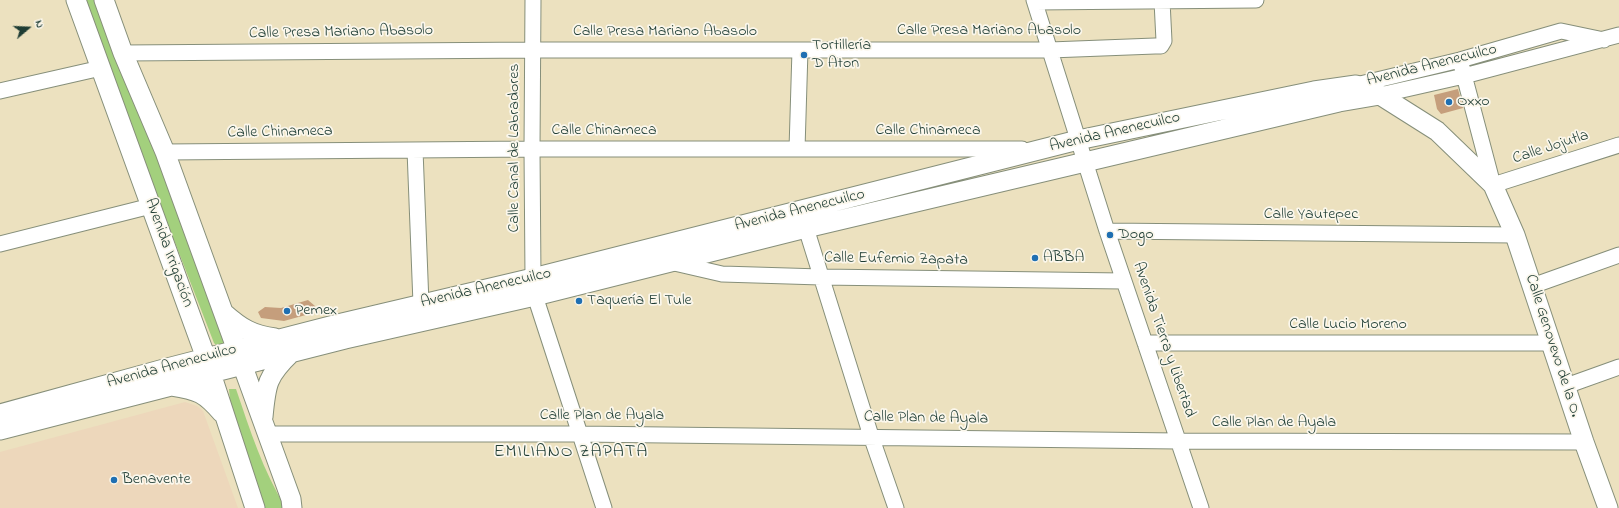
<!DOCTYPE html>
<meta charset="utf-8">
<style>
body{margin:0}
#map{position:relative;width:1619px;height:508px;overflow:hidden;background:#ece1bf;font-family:"Indie Flower",sans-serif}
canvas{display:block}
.north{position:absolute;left:8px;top:8px;width:40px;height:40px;-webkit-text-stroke:3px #fbf7ec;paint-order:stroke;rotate:71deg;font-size:11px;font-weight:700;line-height:16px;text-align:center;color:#1f3d34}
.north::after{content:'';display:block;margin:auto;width:14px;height:18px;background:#1f3d34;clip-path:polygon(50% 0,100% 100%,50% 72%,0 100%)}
</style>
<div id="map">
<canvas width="1619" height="508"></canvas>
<div class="north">N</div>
</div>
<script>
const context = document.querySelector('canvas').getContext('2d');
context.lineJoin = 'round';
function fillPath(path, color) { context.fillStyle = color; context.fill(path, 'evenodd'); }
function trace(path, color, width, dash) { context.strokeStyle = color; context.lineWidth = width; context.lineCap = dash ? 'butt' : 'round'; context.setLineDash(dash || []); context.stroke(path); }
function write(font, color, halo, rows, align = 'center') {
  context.font = font + ' "Indie Flower",sans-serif'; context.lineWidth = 3.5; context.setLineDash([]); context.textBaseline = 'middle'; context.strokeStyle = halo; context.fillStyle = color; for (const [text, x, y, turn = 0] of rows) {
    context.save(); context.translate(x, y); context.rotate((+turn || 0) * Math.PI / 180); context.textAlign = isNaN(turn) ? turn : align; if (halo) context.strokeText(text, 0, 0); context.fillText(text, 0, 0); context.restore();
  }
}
fillPath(new Path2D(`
 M185,402L197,406L203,411L238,508H0V452Z`), '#edd7bb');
fillPath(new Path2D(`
 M81,0H95L132,97L175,198L227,345L218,347L214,343L174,240L167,235Z
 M229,389H236C250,430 263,471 286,508H263L230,400Z`), '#a3d07d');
fillPath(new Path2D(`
 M1458,89L1463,108L1441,114L1437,109L1434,95Z
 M308,300L315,306V310L313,313L284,321L261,318L258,312L265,307L281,308Z`), '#c59e7c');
const minor = new Path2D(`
 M533,0L532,149L533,278L535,296L604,508
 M1034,0L1107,231L1201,508
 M1035,2L1256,0
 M123,53L534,50H1050L1155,46H1161L1164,41L1162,1
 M1460,60L1493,185L1619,145
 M1356,85L1460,60L1561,31L1604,40
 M0,91L101,68
 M1380,95L1464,76L1619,35
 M797,149L800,50
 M415,150L421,304
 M165,152L532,149H1022
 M806,228L871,436L896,508
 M1107,231L1515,235
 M0,244L151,206
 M670,262L722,274L821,277L1123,281
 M1532,286L1619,255
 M1145,343H1551
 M1566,386L1619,367
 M268,434H579L1178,441L1584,442`);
const major = new Path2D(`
 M76,0L206,358L255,508
 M104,0L123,53L165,152L291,499L292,508
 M224,313C241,328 252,335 275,338
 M172,386C198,390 205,393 222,413
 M0,414L171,367L338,324L533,278L1078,140L1314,91L1356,85L1380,95L1437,131L1493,185L1515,235L1584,442L1608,508
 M263,417C266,384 267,376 291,353
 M0,430L171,386L211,373L345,339L535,296L806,228L1339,102L1380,95`);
trace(minor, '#868f7a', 17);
trace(major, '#868f7a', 21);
trace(minor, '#fff', 15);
trace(major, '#fff', 19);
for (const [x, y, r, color] of [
 [804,55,4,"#1f6fb2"],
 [1449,102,4,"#1f6fb2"],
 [1110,235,4,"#1f6fb2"],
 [1035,258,4,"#1f6fb2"],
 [579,301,4,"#1f6fb2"],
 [287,311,4,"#1f6fb2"],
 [114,480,4,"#1f6fb2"]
]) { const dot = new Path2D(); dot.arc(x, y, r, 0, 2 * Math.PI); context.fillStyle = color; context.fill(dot); trace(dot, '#fbf7ec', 1.5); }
write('16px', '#1f3d34', '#fbf7ec', [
 ["Calle Presa Mariano Abasolo",989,31],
 ["Calle Presa Mariano Abasolo",665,32],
 ["Calle Presa Mariano Abasolo",341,33,-1],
 ["Avenida Anenecuilco",1432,66,-14],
 ["Calle Chinameca",604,131],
 ["Calle Chinameca",928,131],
 ["Calle Chinameca",280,133,-1],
 ["Avenida Anenecuilco",1115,133,-13],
 ["Calle Canal de Labradores",515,148,-90],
 ["Calle Jojutla",1551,148,-18],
 ["Avenida Anenecuilco",800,211,-14],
 ["Calle Yautepec",1311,215],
 ["Avenida Irrigación",168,253,70],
 ["Calle Eufemio Zapata",896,260,1],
 ["Avenida Anenecuilco",486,289,-13],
 ["Calle Lucio Moreno",1348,325],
 ["Avenida Tierra y Libertad",1163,340,71],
 ["Calle Genovevo de la O.",1552,346,72],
 ["Avenida Anenecuilco",172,367,-15],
 ["Calle Plan de Ayala",602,416],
 ["Calle Plan de Ayala",926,419,1],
 ["Calle Plan de Ayala",1274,423]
]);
write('16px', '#1f3d34', '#fbf7ec', [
 ["Tortillería",812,46],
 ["D Aton",812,64],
 ["Oxxo",1457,102],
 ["Dogo",1118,235],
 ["ABBA",1043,258],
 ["Taquería El Tule",587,301],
 ["Pemex",295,311],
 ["Benavente",122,480]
], 'left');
context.letterSpacing = '1px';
write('18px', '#1f3d34', '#fbf7ec', [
 ["EMILIANO ZAPATA",571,453]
]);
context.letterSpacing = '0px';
</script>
